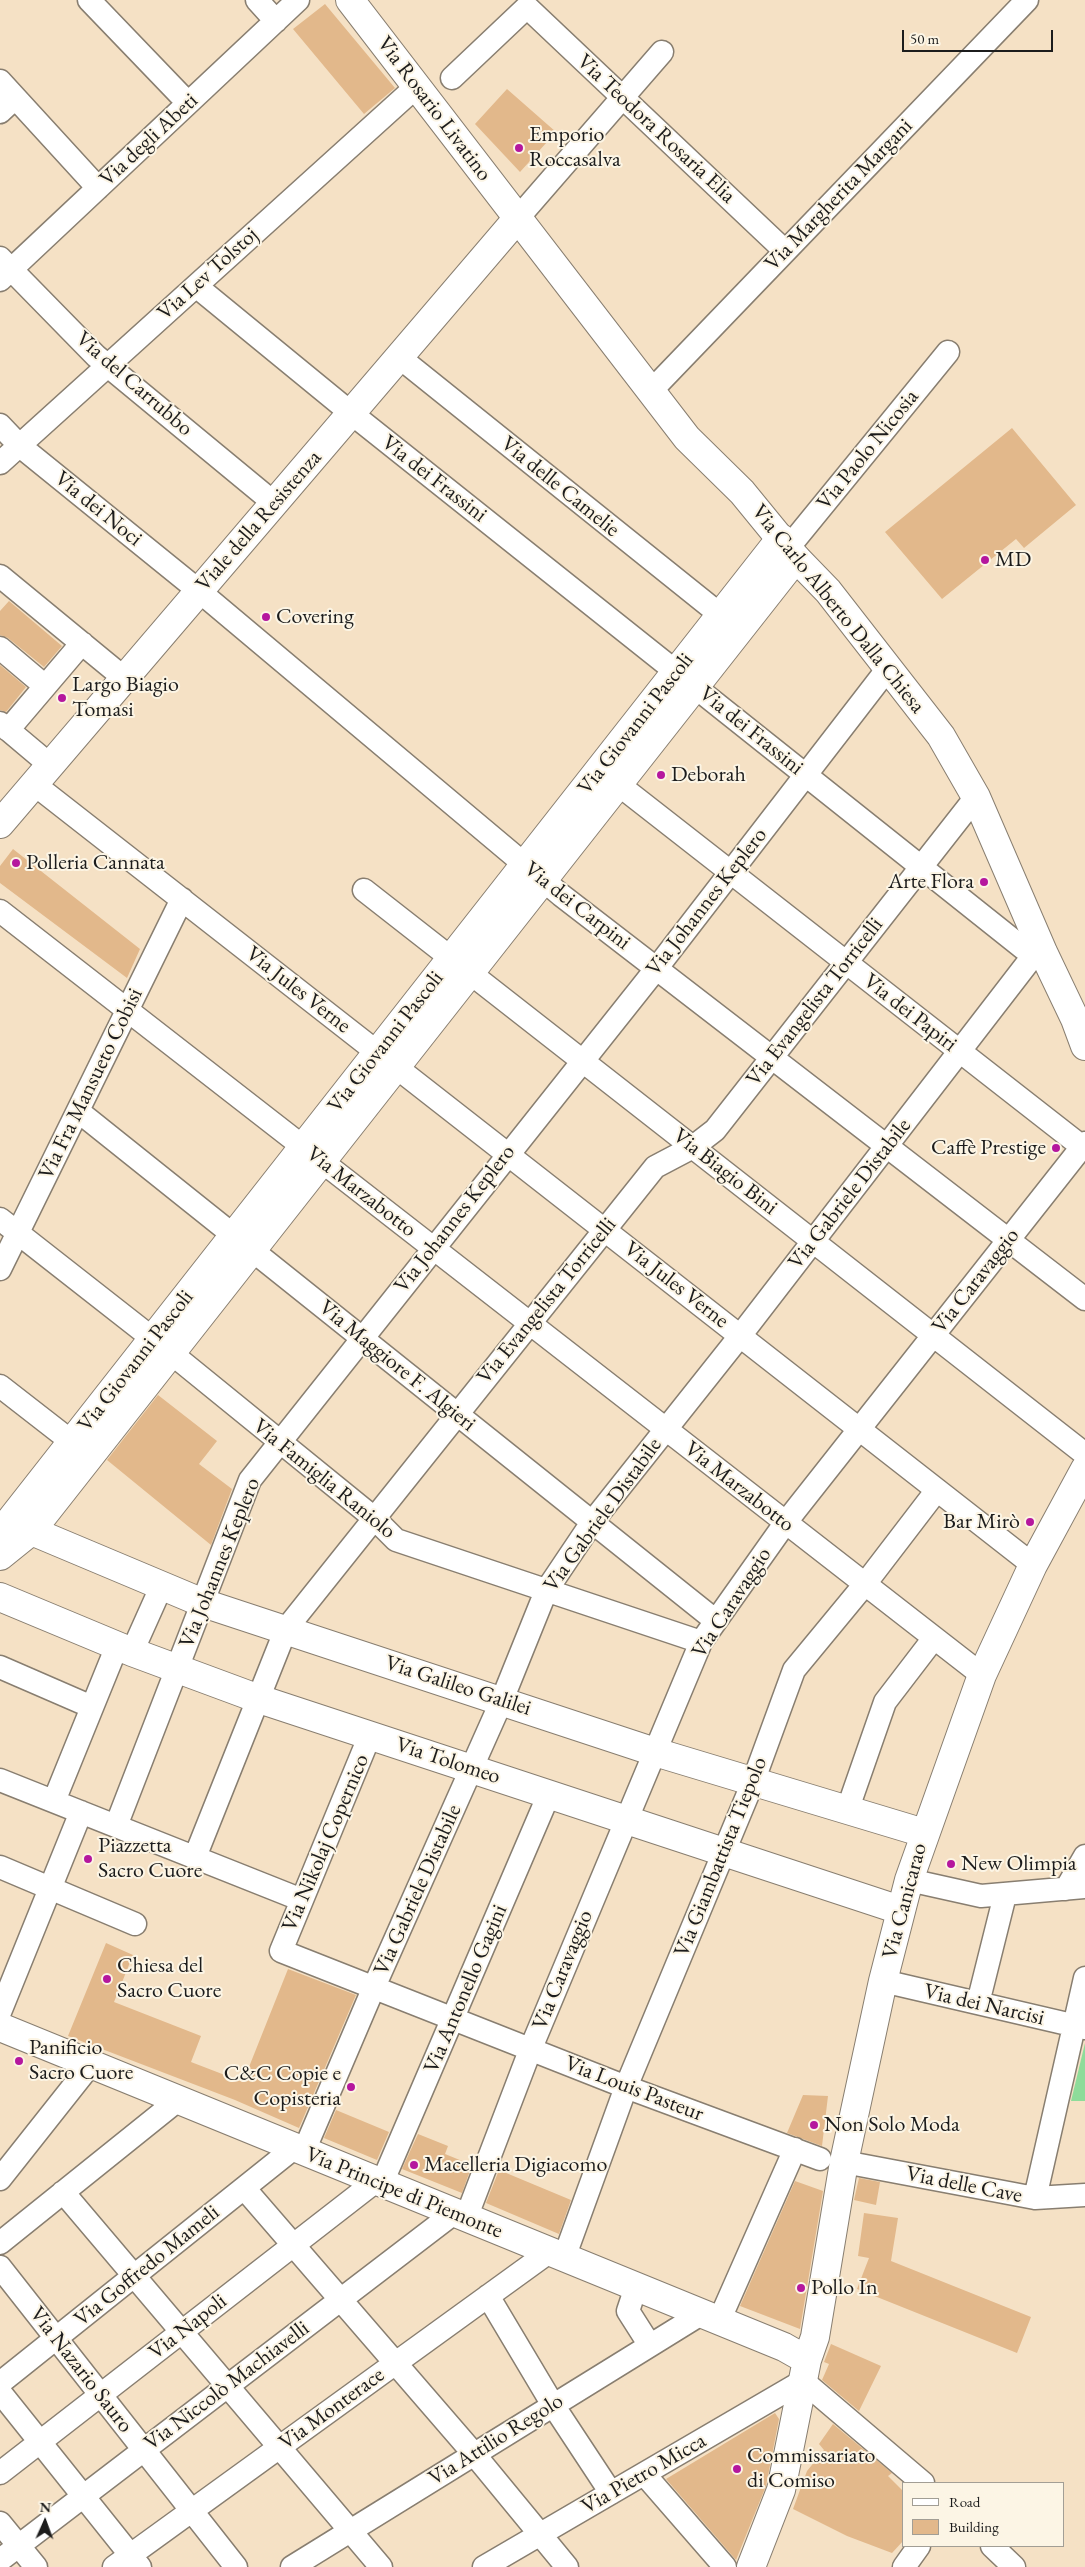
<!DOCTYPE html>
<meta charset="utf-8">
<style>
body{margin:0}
#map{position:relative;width:1085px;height:2567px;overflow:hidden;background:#f5e1c5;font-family:"EB Garamond",serif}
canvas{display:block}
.legend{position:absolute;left:902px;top:2482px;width:162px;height:65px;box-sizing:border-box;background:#fcf5e5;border:1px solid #a29e95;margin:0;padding:6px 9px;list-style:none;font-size:15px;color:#1c1c1c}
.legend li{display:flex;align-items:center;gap:10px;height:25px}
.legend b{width:25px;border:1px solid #a29e95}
.north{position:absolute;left:20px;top:2497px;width:50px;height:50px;-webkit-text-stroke:4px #fcf5e5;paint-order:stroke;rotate:2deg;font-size:14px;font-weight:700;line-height:20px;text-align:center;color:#1c1c1c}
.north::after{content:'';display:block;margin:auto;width:18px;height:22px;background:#1c1c1c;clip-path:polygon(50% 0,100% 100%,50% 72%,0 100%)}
.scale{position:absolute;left:902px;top:30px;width:151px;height:22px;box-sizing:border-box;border:2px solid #1c1c1c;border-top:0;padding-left:6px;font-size:15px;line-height:18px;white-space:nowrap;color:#1c1c1c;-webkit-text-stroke:4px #fcf5e5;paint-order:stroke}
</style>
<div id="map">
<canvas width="1085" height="2567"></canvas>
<ul class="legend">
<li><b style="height:6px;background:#fff"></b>Road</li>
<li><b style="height:14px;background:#e2b88b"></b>Building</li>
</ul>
<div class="north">N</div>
<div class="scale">50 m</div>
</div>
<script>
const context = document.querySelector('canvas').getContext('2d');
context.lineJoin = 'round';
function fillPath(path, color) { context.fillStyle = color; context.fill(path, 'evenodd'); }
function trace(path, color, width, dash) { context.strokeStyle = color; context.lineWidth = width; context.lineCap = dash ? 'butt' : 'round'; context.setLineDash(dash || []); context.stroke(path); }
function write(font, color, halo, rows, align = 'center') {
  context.font = font + ' "EB Garamond",serif'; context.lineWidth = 4; context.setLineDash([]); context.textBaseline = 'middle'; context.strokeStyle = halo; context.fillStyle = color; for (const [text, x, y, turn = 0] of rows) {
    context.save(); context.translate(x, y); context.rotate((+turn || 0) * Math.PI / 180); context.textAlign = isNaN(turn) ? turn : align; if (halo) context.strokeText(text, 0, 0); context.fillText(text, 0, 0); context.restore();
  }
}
fillPath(new Path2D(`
 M1085,2043V2101H1071Z`), '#8edc9a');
fillPath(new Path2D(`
 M325,4L395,88L364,114L293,29Z
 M507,89L556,132L520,172L475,124Z
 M1012,428L1076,505L1024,548L1016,539L942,599L885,532Z
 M9,601L62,646L44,667L8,638L0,635V611Z
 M0,665L26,687L6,712L0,710Z
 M13,849L140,949L127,978L0,883V866Z
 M158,1395L217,1441L199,1464L232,1489L211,1545L107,1460Z
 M106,1943L133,1955L114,2002L201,2036L191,2062L243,2082L288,1969L356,1995L299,2128L235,2100L68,2036Z
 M803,2095L828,2096L822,2146L787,2133Z
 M336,2110L389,2132L377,2160L324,2138Z
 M418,2134L448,2146L445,2154L472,2165L462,2193L402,2169Z
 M499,2170L571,2200L559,2234L486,2203Z
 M859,2178L880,2182L876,2205L854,2200Z
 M795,2181L823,2191L800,2329L740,2306Z
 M864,2213L898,2218L891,2261L1031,2317L1017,2353L857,2289L869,2258L858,2256Z
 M831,2344L881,2366L859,2411L822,2380L829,2364L824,2362Z
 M775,2413L779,2419L766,2486L736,2560L666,2479Z
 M833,2424L892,2473L888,2476L904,2492V2540L892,2553L847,2536L793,2509L807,2471L824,2450L819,2444Z`), '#e2b88b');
const minor = new Path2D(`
 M89,0L188,103
 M257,0L276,21
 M452,78L527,7L785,251
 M0,81L98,188
 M0,112L15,98
 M517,219L662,52
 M0,258L96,356L274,503
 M0,280L298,0
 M196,286L351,413L1033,956
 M399,357L733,625
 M651,391L1027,0
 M0,425L20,446L199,591L561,895L1085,1299
 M0,463L417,86
 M788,548L948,352
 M0,576L124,678
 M0,648L45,686
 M0,723L50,765
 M8,730L82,643
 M605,774L1085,1149
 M34,784L1033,1565
 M364,890L1085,1454
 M0,911L982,1675
 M78,1111L716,1621
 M0,1219L171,1353L374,1518L396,1540L701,1642
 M0,1269L182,899
 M0,1386L72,1442
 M132,1652L162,1585
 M0,1667L92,1707
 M370,1735L281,1951L626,2087L820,2159
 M0,1780L302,1900
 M54,1801L117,1646
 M847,1811L885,1702L934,1638
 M116,1826L250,1480L656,969L889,667
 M195,1857L286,1629L655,1167L693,1147L715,1130L976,797
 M0,1867L135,1924
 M909,1880L981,1896L1085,1887
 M1066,1889L1085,1856
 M883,1981L1085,2028
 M978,2003L1005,1895
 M0,2012L81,1812
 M304,2151L374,1987L502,1700L546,1591L593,1521L740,1336L1033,956L1043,952
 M844,2162L1035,2198L1085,2195
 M0,2179L91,2064
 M382,2183L549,1794
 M244,2188L474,2454L567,2567
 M63,2192L381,2567
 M1035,2198L1085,1978
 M466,2218L531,2048L701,1642L786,1522L1085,1143
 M0,2243L178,2100
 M564,2258L626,2087L753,1782L794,1670L865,1584L937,1490
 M0,2267L236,2567
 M636,2287L628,2311L649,2344
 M488,2296L553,2405L611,2493
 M719,2321L795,2149
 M0,2383L294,2148
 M0,2392L140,2567
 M0,2473L376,2181
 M645,2475L725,2567
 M0,2523L36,2567
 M992,2546L1014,2567
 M0,2560L454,2213
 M114,2567L549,2252
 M292,2567L701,2314
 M484,2567L803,2381L923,2483
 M904,2567L919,2546`);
const tertiary = new Path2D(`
 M0,824L517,219
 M15,1524L203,1603L655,1752L924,1833
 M3,1552L9,1522L781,538
 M0,1556L31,1531L796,558
 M0,1597L132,1652L259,1699L900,1910`);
const secondary = new Path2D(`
 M350,0L687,438L742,492L796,558L828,591L941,736L976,797L1043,952L1075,1019L1085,1046
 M0,2027L784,2347L807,2360
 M751,2567L781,2490L807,2360L815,2337L844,2162L883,1981L909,1880L982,1675L1033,1565L1085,1469`);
trace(minor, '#887e70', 25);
trace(tertiary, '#887e70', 30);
trace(secondary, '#887e70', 30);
trace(minor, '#fff', 22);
trace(tertiary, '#fff', 28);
trace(secondary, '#fff', 28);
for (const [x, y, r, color] of [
 [519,148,5,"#b5179e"],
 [985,560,5,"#b5179e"],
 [266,617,5,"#b5179e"],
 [62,698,5,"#b5179e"],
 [661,775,5,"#b5179e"],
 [16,863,5,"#b5179e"],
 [984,882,5,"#b5179e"],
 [1056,1148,5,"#b5179e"],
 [1030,1522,5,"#b5179e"],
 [88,1859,5,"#b5179e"],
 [951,1864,5,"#b5179e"],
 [107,1979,5,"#b5179e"],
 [19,2061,5,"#b5179e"],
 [351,2087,5,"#b5179e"],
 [814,2125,5,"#b5179e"],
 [414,2165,5,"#b5179e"],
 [801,2288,5,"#b5179e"],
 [737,2469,5,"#b5179e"]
]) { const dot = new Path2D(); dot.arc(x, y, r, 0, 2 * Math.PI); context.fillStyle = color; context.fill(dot); trace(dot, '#fcf5e5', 2); }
write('22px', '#1c1c1c', '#fcf5e5', [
 ["Via Rosario Livatino",434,109,53],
 ["Via Teodora Rosaria Elia",656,129,43],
 ["Via degli Abeti",149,140,-43],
 ["Via Margherita Margani",839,195,-46],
 ["Via Lev Tolstoj",208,274,-42],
 ["Via del Carrubbo",134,384,41],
 ["Via Paolo Nicosia",868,450,-51],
 ["Via dei Frassini",434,479,38],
 ["Via delle Camelie",560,487,39],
 ["Via dei Noci",98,509,39],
 ["Viale della Resistenza",259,521,-49],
 ["Via Carlo Alberto Dalla Chiesa",838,609,51],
 ["Via Giovanni Pascoli",636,724,-52],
 ["Via dei Frassini",751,731,39],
 ["Via Johannes Keplero",707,902,-52],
 ["Via dei Carpini",577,906,38],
 ["Via Jules Verne",298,990,38],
 ["Via Evangelista Torricelli",815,1002,-52],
 ["Via dei Papiri",910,1013,38],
 ["Via Giovanni Pascoli",386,1042,-52],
 ["Via Fra Mansueto Cobisi",91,1084,-64],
 ["Via Biagio Bini",725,1172,38],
 ["Via Marzabotto",361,1192,38],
 ["Via Gabriele Distabile",850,1194,-52],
 ["Via Johannes Keplero",455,1219,-52],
 ["Via Caravaggio",976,1281,-52],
 ["Via Jules Verne",676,1285,38],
 ["Via Evangelista Torricelli",547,1301,-51],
 ["Via Giovanni Pascoli",136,1361,-52],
 ["Via Maggiore F. Algieri",397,1366,39],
 ["Via Famiglia Raniolo",324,1479,39],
 ["Via Marzabotto",739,1487,38],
 ["Via Gabriele Distabile",603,1515,-54],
 ["Via Johannes Keplero",220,1563,-68],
 ["Via Caravaggio",732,1603,-57],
 ["Via Galileo Galilei",458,1686,18],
 ["Via Tolomeo",448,1761,18],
 ["Via Nikolaj Copernico",326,1843,-67],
 ["Via Giambattista Tiepolo",721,1857,-68],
 ["Via Gabriele Distabile",418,1890,-66],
 ["Via Canicarao",905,1901,-75],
 ["Via Caravaggio",563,1970,-68],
 ["Via Antonello Gagini",466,1989,-67],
 ["Via dei Narcisi",984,2005,13],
 ["Via Louis Pasteur",634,2089,21],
 ["Via delle Cave",964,2185,11],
 ["Via Principe di Piemonte",404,2193,22],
 ["Via Goffredo Mameli",147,2266,-39],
 ["Via Napoli",188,2327,-38],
 ["Via Nazario Sauro",81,2370,52],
 ["Via Niccolò Machiavelli",227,2386,-37],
 ["Via Monterace",332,2409,-36],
 ["Via Attilio Regolo",496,2440,-32],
 ["Via Pietro Micca",644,2474,-30]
]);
write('22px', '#1c1c1c', '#fcf5e5', [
 ["Emporio",529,135],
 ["Roccasalva",529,160],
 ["MD",995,560],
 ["Covering",276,617],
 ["Largo Biagio",72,685],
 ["Tomasi",72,710],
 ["Deborah",671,775],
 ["Polleria Cannata",26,863],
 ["Arte Flora",974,882,"right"],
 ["Caffè Prestige",1046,1148,"right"],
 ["Bar Mirò",1020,1522,"right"],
 ["Piazzetta",98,1846],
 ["Sacro Cuore",98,1871],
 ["New Olimpia",961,1864],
 ["Chiesa del",117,1966],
 ["Sacro Cuore",117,1991],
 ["Panificio",29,2048],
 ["Sacro Cuore",29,2073],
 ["C&C Copie e",341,2074,"right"],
 ["Copisteria",341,2099,"right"],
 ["Non Solo Moda",824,2125],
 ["Macelleria Digiacomo",424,2165],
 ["Pollo In",811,2288],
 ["Commissariato",747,2456],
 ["di Comiso",747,2481]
], 'left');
</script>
